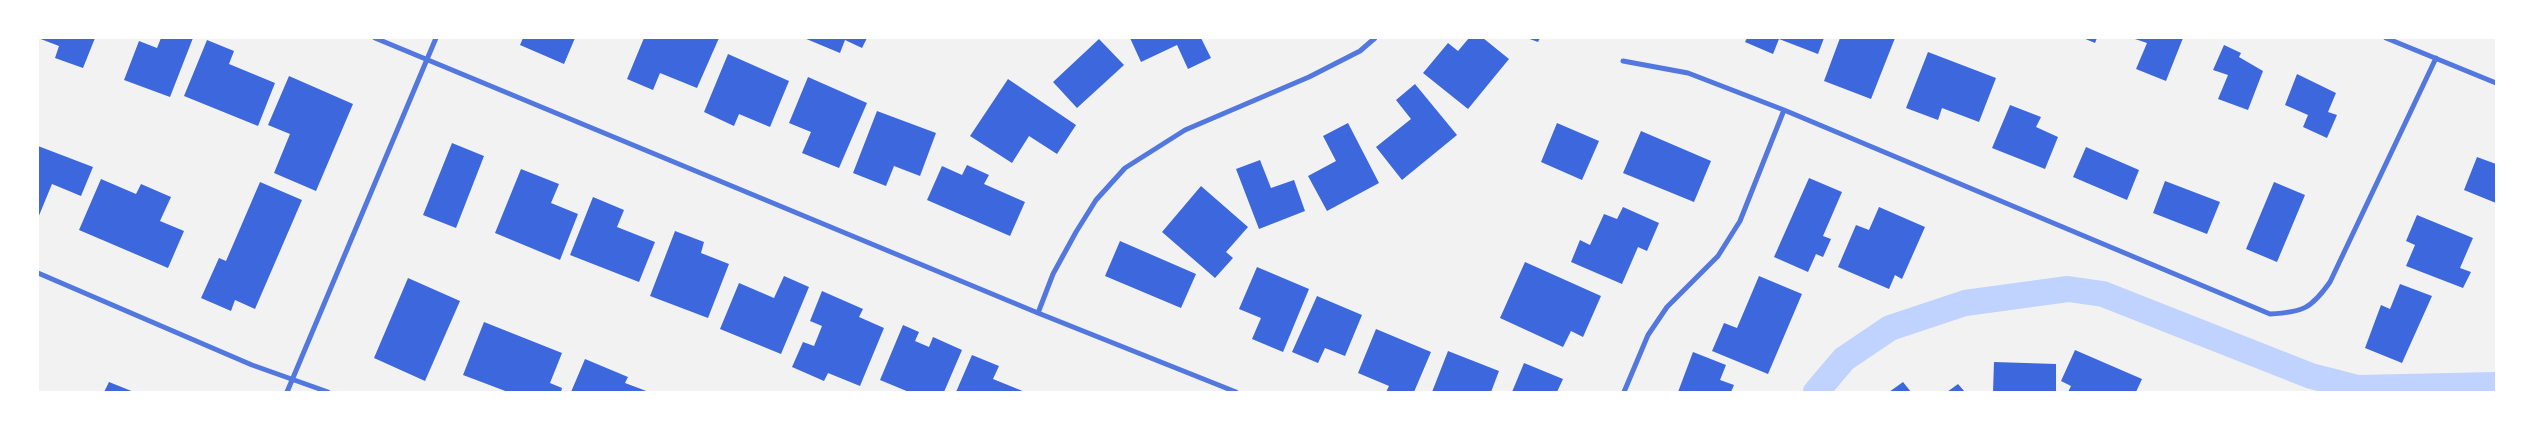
<!DOCTYPE html>
<style>
body{margin:0}
#map{position:relative;width:2534px;height:430px;overflow:hidden;background:#f2f2f2;font-family:"Asap Condensed",sans-serif}
canvas{display:block}
.frame{position:absolute;inset:0;border:39px solid #fff;pointer-events:none}
</style>
<div id="map">
<canvas width="2534" height="430"></canvas>
<div class="frame"></div>
</div>
<script>
const context = document.querySelector('canvas').getContext('2d');
context.lineJoin = 'round';
function trace(path, color, width, dash) { context.strokeStyle = color; context.lineWidth = width; context.lineCap = dash ? 'butt' : 'round'; context.setLineDash(dash || []); context.stroke(path); }
function fillPath(path, color) { context.fillStyle = color; context.fill(path, 'evenodd'); }
trace(new Path2D(`
 M1816,392L1844,359L1890,328L1965,303L2068,289L2103,294L2311,376L2358,388L2496,385`), '#bfd3fe', 26);
fillPath(new Path2D(`
 M38,38H95L83,68L55,58L59,46Z
 M161,38H193L170,97L124,80L139,41L157,48Z
 M523,38H575L564,64L520,45Z
 M644,38H719L697,88L660,73L653,90L627,79Z
 M804,38H867L862,48L845,40L840,53Z
 M1130,38H1201L1211,58L1188,69L1177,45L1141,62Z
 M1469,38H1483L1509,59L1468,109L1423,73L1448,43L1458,51Z
 M1527,38H1540L1538,42Z
 M1747,38H1824L1818,54L1779,39L1773,54L1745,42Z
 M1840,38H1895L1871,99L1824,81Z
 M2083,38H2097L2095,43Z
 M2132,38H2183L2166,81L2136,69L2147,43Z
 M1099,39L1124,65L1077,108L1053,82Z
 M207,40L234,51L229,64L275,83L258,126L184,96Z
 M2224,45L2241,53L2239,57L2263,71L2248,110L2218,99L2228,75L2213,70Z
 M1928,52L1996,78L1979,122L1942,108L1938,120L1906,108Z
 M728,54L789,81L770,127L739,114L734,126L704,112Z
 M2297,74L2336,93L2328,112L2337,115L2327,138L2303,127L2308,115L2285,105Z
 M289,76L353,104L316,191L274,173L290,134L268,125Z
 M808,77L867,103L839,168L802,153L811,132L789,123Z
 M1008,79L1076,125L1057,154L1029,136L1012,163L970,136Z
 M1415,84L1457,135L1402,180L1376,147L1411,119L1396,100Z
 M2010,105L2041,117L2036,127L2058,137L2045,169L1992,148Z
 M877,111L936,133L920,176L894,166L886,186L853,173Z
 M1348,123L1379,183L1327,211L1308,176L1336,161L1323,136Z
 M1557,123L1599,141L1582,180L1541,162Z
 M1641,131L1711,161L1694,202L1623,173Z
 M452,143L484,156L456,228L423,215Z
 M38,146L93,167L81,196L52,184L38,218Z
 M2086,147L2139,170L2127,200L2073,177Z
 M2477,157L2496,164V203L2464,190Z
 M1260,160L1271,188L1294,180L1305,211L1259,229L1236,169Z
 M967,165L989,175L984,184L1025,202L1010,236L927,200L942,166L962,175Z
 M521,169L559,184L551,203L578,214L560,260L495,233Z
 M1809,178L1842,192L1823,236L1831,239L1823,257L1816,254L1808,272L1774,257Z
 M101,179L136,194L141,184L171,197L160,221L184,231L168,268L79,230Z
 M2165,181L2220,202L2207,234L2153,213Z
 M260,182L302,200L255,309L235,300L231,311L201,298L219,258L226,261Z
 M2274,182L2305,195L2277,262L2246,249Z
 M1201,186L1248,227L1226,252L1233,258L1215,278L1162,232Z
 M593,197L624,210L617,227L655,242L639,282L570,255Z
 M1623,207L1659,223L1647,251L1638,247L1622,284L1571,262L1580,240L1590,245L1604,214L1617,219Z
 M1879,207L1925,227L1902,279L1895,275L1889,289L1838,267L1856,225L1869,230Z
 M2417,215L2473,238L2460,268L2471,272L2463,288L2406,266L2415,245L2406,241Z
 M675,231L704,242L701,253L729,264L708,318L650,296Z
 M1120,241L1196,274L1181,308L1105,276Z
 M1525,262L1601,296L1583,337L1571,331L1563,347L1500,318Z
 M1257,267L1309,289L1283,352L1252,339L1261,318L1239,309Z
 M784,276L809,287L781,354L720,329L739,283L774,298Z
 M1759,276L1802,294L1768,374L1712,351L1724,323L1737,328Z
 M408,278L460,301L425,381L374,358Z
 M2400,284L2432,296L2402,363L2365,348L2381,305L2390,309Z
 M822,291L863,309L859,317L884,328L860,386L828,373L824,381L792,367L803,342L814,346L822,326L810,321Z
 M1317,296L1362,315L1345,356L1325,348L1318,363L1292,352Z
 M484,322L562,353L550,383L562,388L561,392H508L463,375Z
 M903,325L919,332L915,341L929,347L933,337L962,350L944,392H909L880,380Z
 M1376,329L1431,352L1414,392H1386L1389,386L1358,373Z
 M2075,350L2142,379L2136,392H2068L2071,386L2061,381Z
 M1448,351L1499,371L1491,392H1432Z
 M1693,352L1726,365L1720,380L1734,385L1731,392H1678Z
 M972,355L999,366L993,379L1025,392H956Z
 M585,359L628,377L625,383L649,392H571Z
 M1994,362L2056,364V392H1993Z
 M1524,363L1563,379L1557,392H1512Z
 M109,382L134,392H104Z
 M1903,382L1911,392H1889Z
 M1958,384L1965,392H1947Z`), '#3d67dc');
trace(new Path2D(`
 M375,38L1038,313L1236,392
 M2386,38L2496,83
 M1623,61L1688,73L1784,110L2270,314C2303,312 2311,309 2330,282L2436,58
 M38,273L252,365L328,392
 M1038,313L1053,274L1076,232L1096,200L1125,168L1185,130L1309,77L1360,51L1375,38
 M287,392L436,38
 M1624,392L1648,335L1667,307L1718,256L1740,221L1784,110`), '#5277de', 5);
</script>
